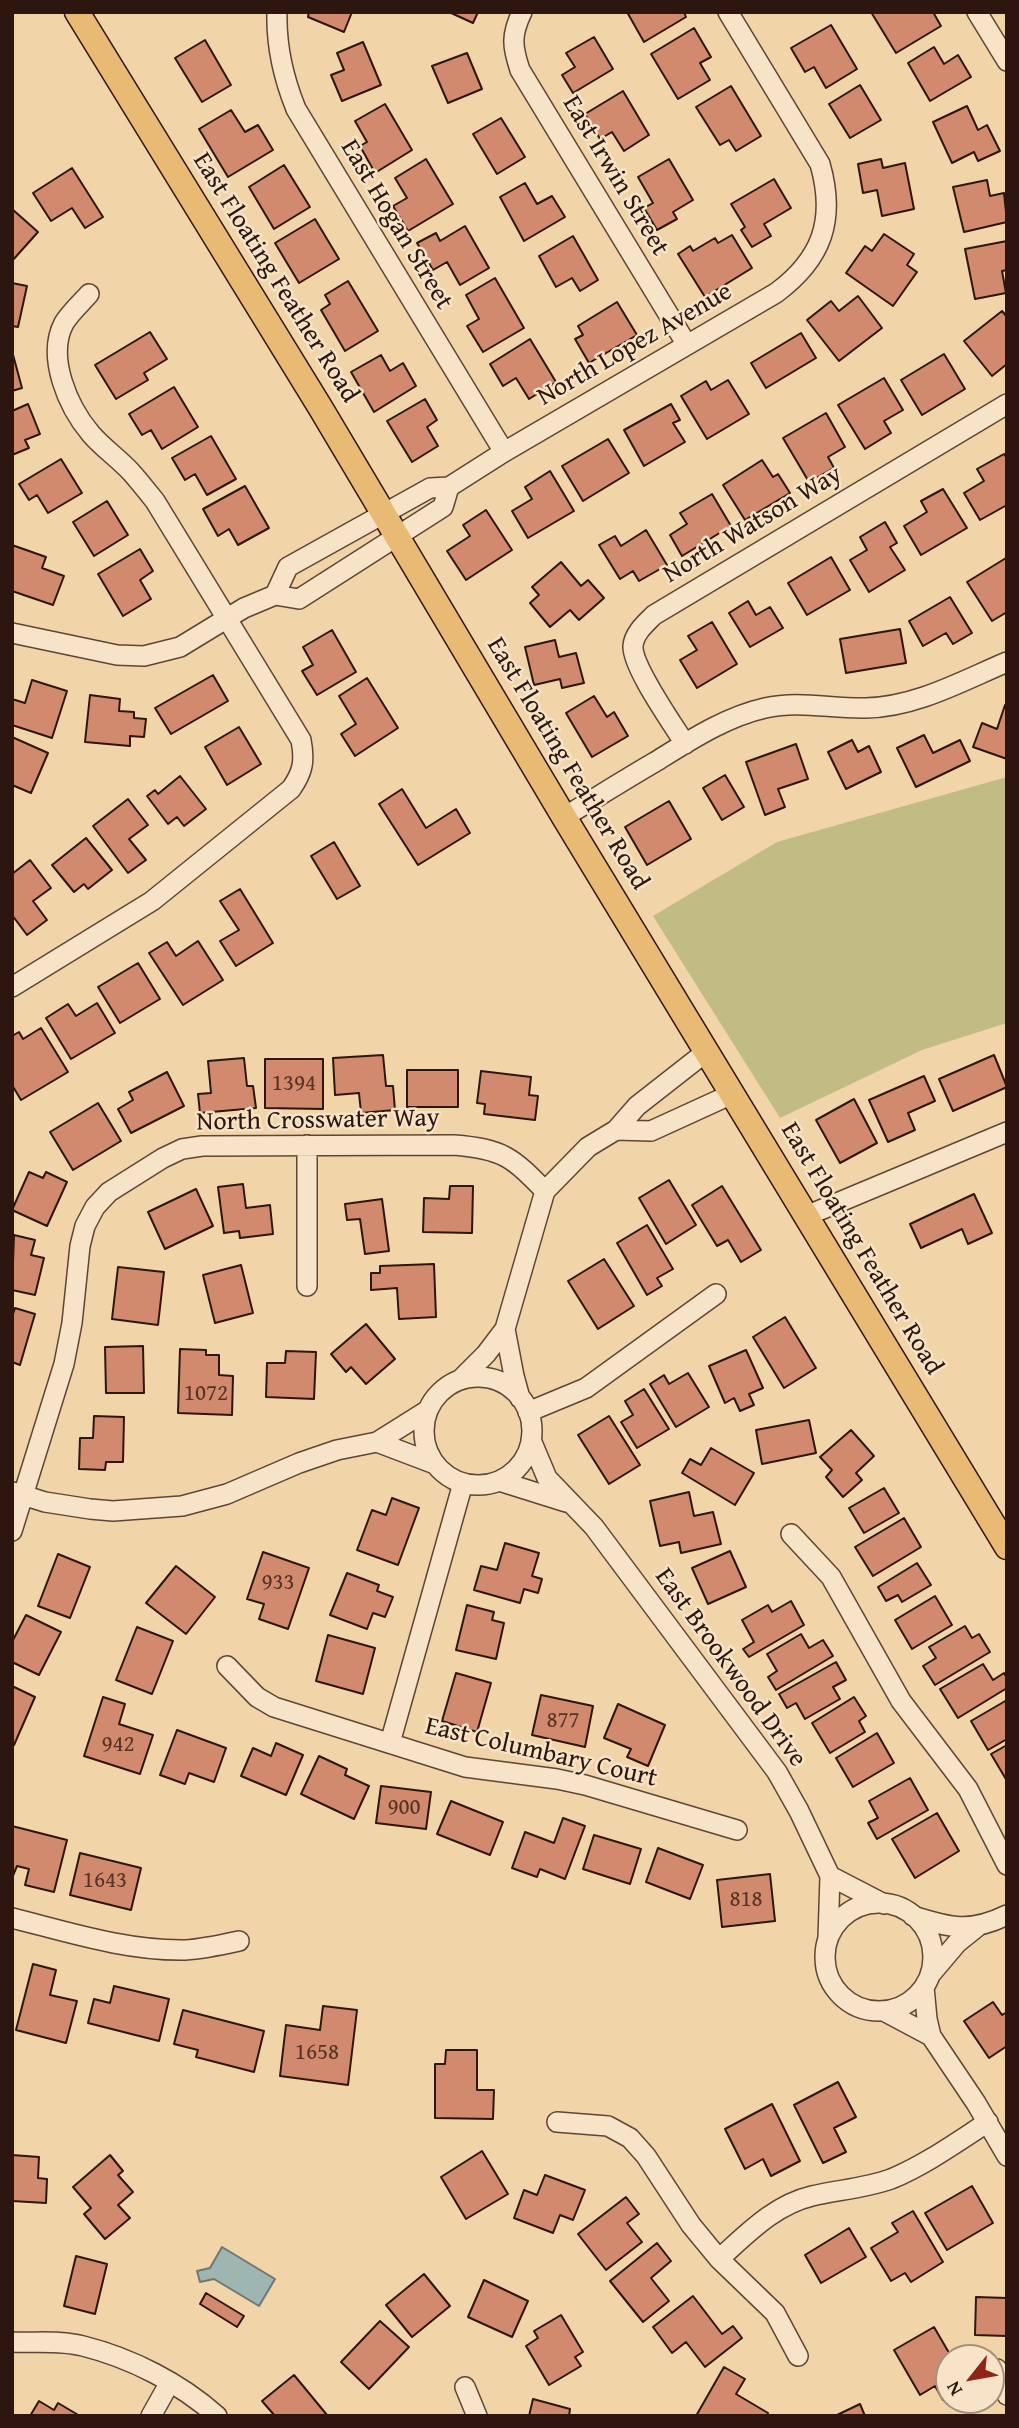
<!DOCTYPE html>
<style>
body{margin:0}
#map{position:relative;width:1019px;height:2428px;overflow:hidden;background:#f2d4a9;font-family:"Gentium Book Plus",serif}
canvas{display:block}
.frame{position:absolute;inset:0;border:14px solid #2d160d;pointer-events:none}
.north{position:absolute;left:935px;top:2344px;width:70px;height:70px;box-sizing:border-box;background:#f7e3c7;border:2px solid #a6917d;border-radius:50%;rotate:239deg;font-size:19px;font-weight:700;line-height:28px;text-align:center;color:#2d160d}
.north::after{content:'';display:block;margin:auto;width:24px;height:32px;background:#8f2418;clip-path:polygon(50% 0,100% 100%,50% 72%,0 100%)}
</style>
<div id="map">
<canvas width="1019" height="2428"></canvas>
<div class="frame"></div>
<div class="north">N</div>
</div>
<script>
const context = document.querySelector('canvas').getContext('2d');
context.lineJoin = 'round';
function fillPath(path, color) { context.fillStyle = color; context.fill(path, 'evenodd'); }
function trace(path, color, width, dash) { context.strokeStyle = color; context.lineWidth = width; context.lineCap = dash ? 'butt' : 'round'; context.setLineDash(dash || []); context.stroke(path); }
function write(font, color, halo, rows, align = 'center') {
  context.font = font + ' "Gentium Book Plus",serif'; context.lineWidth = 5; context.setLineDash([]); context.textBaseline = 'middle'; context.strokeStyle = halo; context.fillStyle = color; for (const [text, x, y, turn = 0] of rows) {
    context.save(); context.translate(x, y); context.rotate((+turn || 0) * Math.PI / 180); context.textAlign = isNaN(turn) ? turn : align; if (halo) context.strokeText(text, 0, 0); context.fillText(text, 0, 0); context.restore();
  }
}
fillPath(new Path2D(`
 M1007,777V1023L922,1050L780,1118L653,916L777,842Z`), '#c1bb84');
const water = new Path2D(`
 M222,2247L275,2279L259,2306L214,2279L200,2282L197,2271L210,2268Z`);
fillPath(water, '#9eb6b2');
trace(water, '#717670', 2);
const building = new Path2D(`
 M309,12H352L344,32L308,17Z
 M449,12H478L473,23Z
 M627,12H684L686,17L644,42Z
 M871,12H933L941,26L896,53Z
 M831,25L857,69L826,88L814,67L805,72L791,48Z
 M694,28L711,57L700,63L710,80L678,99L651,54Z
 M594,37L613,69L573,93L562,75L575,67L566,53Z
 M205,40L231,85L202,102L175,58Z
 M363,42L381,85L342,101L331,75L344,70L337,53Z
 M934,47L944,64L958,55L971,77L930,101L908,63Z
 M467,53L482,89L448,103L432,66Z
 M860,85L881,120L850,138L829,104Z
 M731,86L761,136L736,151L729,140L720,145L696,107Z
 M623,91L649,135L624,151L612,132L600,139L585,114Z
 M385,104L412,150L375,173L360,146L367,142L355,121Z
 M967,106L978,130L987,125L1000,151L978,161L974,152L952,163L933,122Z
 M231,110L245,132L258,125L273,150L228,177L199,129Z
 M501,118L525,157L497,174L473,134Z
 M426,159L453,204L408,231L393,206L407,198L395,178Z
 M669,159L693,200L673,212L677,219L657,230L644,208L653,203L638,177Z
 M881,159L883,168L905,163L914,209L882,216L877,190L863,193L858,164Z
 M284,165L310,207L274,229L249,187Z
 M72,168L103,217L85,228L72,208L51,221L33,193Z
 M774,179L791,208L764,224L771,236L752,247L741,230L745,227L731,204Z
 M987,180L990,196L1004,193L1007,222L964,232L953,187Z
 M525,183L537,204L552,196L565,217L524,241L500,197Z
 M12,209L38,232L12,261Z
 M315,219L339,259L299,283L275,243Z
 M465,226L489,268L460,285L447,262L433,270L417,243L436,233L440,241Z
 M884,234L914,254L907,265L917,272L893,306L846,273L865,246L872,251Z
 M732,235L752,268L705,297L678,254L690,246L693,251L715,238L718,243Z
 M573,236L598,280L580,291L572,278L556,287L539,256Z
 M1007,241V270L1002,271L1006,293L975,299L965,249Z
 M495,278L524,328L483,352L467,326L479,319L466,295Z
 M348,281L378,331L345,351L321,310L330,304L325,295Z
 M12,283L27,286L18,327L12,326Z
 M858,296L882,328L839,361L807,320L831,301L839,311Z
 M617,302L637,335L589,363L575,339L583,335L578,326Z
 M1002,311L1007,317V364L992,376L964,341Z
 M150,332L167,359L144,373L148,380L116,399L95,365Z
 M801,333L816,358L766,388L751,363Z
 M530,339L556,382L529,399L516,378L503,386L490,364Z
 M12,351L22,388L12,391Z
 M944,354L965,389L922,415L901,380Z
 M381,355L390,371L403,363L416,386L374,412L351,372Z
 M884,378L903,410L884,421L891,433L865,449L838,405Z
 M728,380L749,414L707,439L681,396L706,381L711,390Z
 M174,387L198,427L162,449L151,430L142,435L129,414Z
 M425,399L437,420L427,427L438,446L412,462L387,421Z
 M28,404L40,434L25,440L29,448L12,455V411Z
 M671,404L680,420L673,423L685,442L644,466L624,430Z
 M826,413L845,447L828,457L834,468L809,482L783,438Z
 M211,436L236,479L207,495L195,474L185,480L172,458Z
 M608,439L629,473L583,501L562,466Z
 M1004,454L1007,458V505L980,520L964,493L984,481L977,469Z
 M61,459L82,493L48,513L37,495L29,500L19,484Z
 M762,460L773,477L778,474L790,493L745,520L723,485Z
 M550,471L574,511L528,538L512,511L532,499L525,487Z
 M245,486L269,528L238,545L229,529L218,536L203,509Z
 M943,489L967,528L921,555L904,526L927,512L921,501Z
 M712,494L731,526L682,556L670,535L687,524L680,513Z
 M107,501L128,535L94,556L73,522Z
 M486,510L512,550L466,580L447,551L470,536L463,525Z
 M885,522L897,543L890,547L905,570L869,592L850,560L867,550L860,537Z
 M646,530L667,565L639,581L633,571L620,579L599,545L615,536L621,546Z
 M12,545L46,557L42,568L64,576L53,605L12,591Z
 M140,549L153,571L140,580L151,599L123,616L98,574Z
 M831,557L850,590L807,615L788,583Z
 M1006,558L1007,612L992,621L967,582Z
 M561,562L581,586L588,580L604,598L579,620L570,610L550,627L530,603L539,595L532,587Z
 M950,597L972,633L953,644L946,633L923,646L909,621Z
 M748,601L756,615L770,607L783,628L750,647L729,613Z
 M712,622L737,664L697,688L680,660L697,650L688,636Z
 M900,629L906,663L846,673L840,639Z
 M332,630L356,672L317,695L302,671L313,665L303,647Z
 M555,640L559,657L576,653L584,683L562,688L560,679L534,685L525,647Z
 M213,675L228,701L171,734L155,708Z
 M367,678L398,728L355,756L341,734L356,724L339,696Z
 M32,680L67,691L52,738L12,725V699L25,703Z
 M90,695L120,699L119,711L134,712V718L146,719L144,737L130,736V746L85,742Z
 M594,696L607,717L614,712L628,736L592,757L566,713Z
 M1005,705H1007V759L973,747L982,723L997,729Z
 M239,727L261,764L227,785L205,747Z
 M924,735L933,753L960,740L970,761L916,787L897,748Z
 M12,737L48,753L31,793L12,785Z
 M852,740L858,752L869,746L881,772L846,789L828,752Z
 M796,744L808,779L778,789L785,807L765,815L746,762Z
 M725,775L744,807L722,820L703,788Z
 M180,776L206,809L184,826L177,817L168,824L147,796L155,790L158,794Z
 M402,789L426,828L456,809L470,833L418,865L379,804Z
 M128,799L148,825L129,839L146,860L128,873L93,826Z
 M669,801L691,839L647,865L625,827Z
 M86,838L112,870L88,889L84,884L74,892L52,865Z
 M334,842L360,886L337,899L311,856Z
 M30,860L51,888L33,901L47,920L27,935L12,915V874Z
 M240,889L273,943L236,966L220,941L239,930L220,901Z
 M198,941L223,980L183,1005L149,953L167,942L176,956Z
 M138,963L160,999L120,1023L98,987Z
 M97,1003L115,1033L71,1059L46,1018L68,1004L76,1016Z
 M41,1028L68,1072L21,1100L12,1085V1036L19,1032L23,1039Z
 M383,1055L386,1086H393L395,1110L361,1113L359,1093L335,1095L333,1058Z
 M994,1055L1007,1087L953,1111L939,1079Z
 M244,1058L247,1086H253L256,1108L200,1113L198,1094L211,1093L208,1061Z
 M265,1059H323V1109L265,1108Z
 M407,1070H458V1107H407Z
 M481,1071L531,1077L529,1095L538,1096L535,1120L484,1114L485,1104L477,1103Z
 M167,1072L184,1106L131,1133L118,1109L133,1100L129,1092Z
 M924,1076L935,1101L908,1113L915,1130L888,1142L869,1100Z
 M854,1099L877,1143L840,1163L816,1120Z
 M98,1103L121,1141L73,1170L50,1132Z
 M29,1172L43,1178L46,1172L67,1182L47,1226L12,1210Z
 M669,1180L696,1225L666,1244L639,1198Z
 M243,1184L246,1208L270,1205L273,1234L240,1238L239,1231L224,1233L218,1187Z
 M450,1186H473L472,1233L423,1232L424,1198L449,1199Z
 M722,1186L761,1250L741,1262L728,1240L717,1246L692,1205Z
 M196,1189L213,1226L165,1249L148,1212Z
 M974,1194L992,1233L968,1244L962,1229L921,1248L910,1224Z
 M382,1199L389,1251L365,1254L360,1219L347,1220L345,1204Z
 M647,1225L673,1269L657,1278L662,1286L647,1295L617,1243Z
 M14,1235L35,1240L31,1255L44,1258L35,1295L12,1290Z
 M604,1259L634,1306L598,1329L568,1281Z
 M434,1264L436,1317L399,1319L397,1288L371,1290V1273H380V1266Z
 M241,1265L253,1313L215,1323L203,1275Z
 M118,1267L164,1272L158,1325L112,1319Z
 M15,1308L35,1314L20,1365L12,1362V1317Z
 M785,1317L816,1368L784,1388L753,1337Z
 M366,1324L395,1359L366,1384L351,1367L346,1372L331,1354Z
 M143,1346L144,1393H106L105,1347Z
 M180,1349L206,1350V1355H219V1375L233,1376L232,1415L178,1413Z
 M746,1350L763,1388L749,1394L754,1405L740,1411L734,1398L725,1403L709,1366Z
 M286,1351L316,1352L314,1399L266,1397L267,1363H285Z
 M688,1373L709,1407L676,1427L650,1384L664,1375L669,1384Z
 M644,1389L669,1429L637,1448L621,1422L633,1415L625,1401Z
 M94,1416L124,1417L123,1462H106L105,1470L79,1469L80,1438H93Z
 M609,1416L640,1465L609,1484L578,1435Z
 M809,1420L816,1453L762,1464L756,1430Z
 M851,1430L874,1456L856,1473L862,1480L843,1497L826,1477L832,1470L820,1457Z
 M711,1448L754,1473L735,1505L682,1473L690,1459L701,1465Z
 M884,1488L899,1513L864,1533L849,1508Z
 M689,1492L694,1516L713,1512L721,1544L681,1553L679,1542L660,1546L650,1501Z
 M392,1498L419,1508L398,1565L357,1550L372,1510L386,1515Z
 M904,1518L921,1547L873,1576L855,1547Z
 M505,1543L539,1553L532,1576L542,1579L538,1593L524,1589L520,1603L474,1590L481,1566L497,1570Z
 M730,1551L746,1587L708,1604L692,1568Z
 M263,1552L309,1568L288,1629L259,1619L264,1604L247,1599Z
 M58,1554L90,1567L70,1618L38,1606Z
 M917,1563L931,1585L902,1602L898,1595L886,1601L878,1587Z
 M176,1566L215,1597L186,1634L146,1603Z
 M347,1573L379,1585L377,1591L393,1597L385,1617L373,1613L367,1629L330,1615Z
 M935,1596L952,1625L912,1649L895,1620Z
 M791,1601L804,1625L749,1657L743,1649L754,1642L742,1620L768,1605L772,1612Z
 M467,1605L494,1612L492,1620L504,1623L496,1659L456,1650Z
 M26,1615L61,1632L39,1675L12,1662V1642Z
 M965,1626L972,1638L979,1634L990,1652L935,1685L923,1666L936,1658L929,1647Z
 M137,1627L173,1641L152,1694L116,1680Z
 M801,1634L809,1648L823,1640L833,1656L776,1690L768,1677L777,1671L767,1654Z
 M328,1635L375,1648L363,1694L316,1681Z
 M836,1662L846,1680L833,1687L840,1699L805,1719L796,1703L787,1708L779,1694Z
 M983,1664L993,1680L1004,1673L1007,1678V1688L958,1718L940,1689Z
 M456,1673L491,1683L477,1732L442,1721Z
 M12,1686L35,1697L14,1745L12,1744Z
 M541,1695L593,1706L585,1747L532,1735Z
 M103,1697L125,1704L119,1724L153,1735L140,1774L84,1756Z
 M854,1697L866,1716L859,1721L865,1732L830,1753L812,1723Z
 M1007,1700V1739L988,1750L971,1721Z
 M618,1704L665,1725L648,1766L627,1757L631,1749L604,1738Z
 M177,1730L226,1748L214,1782L189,1773L185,1784L160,1775Z
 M877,1733L894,1763L853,1787L836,1758Z
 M276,1743L303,1755L286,1795L241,1776L253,1748L271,1756Z
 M1007,1745V1781L991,1754Z
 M319,1756L347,1769L345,1775L369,1786L354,1819L301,1794Z
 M910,1778L928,1810L877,1839L868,1823L878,1818L869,1801Z
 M381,1786L431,1792L426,1829L376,1823Z
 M451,1801L503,1822L490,1855L437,1834Z
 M937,1813L959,1851L915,1878L892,1839Z
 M563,1818L585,1826L565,1879L540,1869L537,1877L512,1868L525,1832L554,1843Z
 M12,1826L67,1840L54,1892L25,1885L29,1869L17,1866L12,1878Z
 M594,1835L641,1849L630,1884L583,1869Z
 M658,1848L703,1865L690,1899L646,1882Z
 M80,1853L141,1868L131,1910L70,1895Z
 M770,1874L775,1921L722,1927L717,1880Z
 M33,1964L56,1970L50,1995L77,2001L66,2043L16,2030Z
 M114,1986L169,1999L159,2041L88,2023L94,1999L110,2003Z
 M993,2002L1002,2015L1007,2012V2046L989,2058L964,2021Z
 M323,2006L357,2010L348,2085L280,2076L286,2025L320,2030Z
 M183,2010L264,2031L254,2072L196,2057L198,2050L174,2044Z
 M446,2050H477V2090H494L493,2119L435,2118V2064H445Z
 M838,2082L856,2117L834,2128L846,2152L823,2163L794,2105Z
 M772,2104L800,2161L771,2176L763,2159L745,2169L725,2129Z
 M482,2151L508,2194L466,2219L441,2177Z
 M12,2155L39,2157L38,2178L47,2179L46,2203L12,2201Z
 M110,2155L123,2171L118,2175L133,2192L118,2205L130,2218L105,2239L84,2214L91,2208L73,2187Z
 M545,2175L585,2190L573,2220L560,2215L553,2233L514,2218L524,2190L537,2195Z
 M972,2186L993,2223L947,2250L925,2213Z
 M626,2197L639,2214L627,2223L642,2242L606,2270L578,2234Z
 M913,2211L943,2262L911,2282L905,2273L891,2281L871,2248L898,2232L892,2223Z
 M849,2228L866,2257L821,2283L805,2255Z
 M657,2243L671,2261L651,2278L669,2301L643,2322L610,2281Z
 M76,2256L107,2264L95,2314L64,2306Z
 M424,2274L450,2306L412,2337L386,2305Z
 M484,2280L528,2301L512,2337L468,2317Z
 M206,2293L244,2316L237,2327L200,2304Z
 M693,2296L722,2334L733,2326L742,2338L705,2367L686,2342L672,2353L653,2327Z
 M976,2297L1007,2298V2336L975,2335Z
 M561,2315L583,2352L575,2357L581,2366L549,2385L526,2346L538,2338L534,2331Z
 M380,2321L409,2347L369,2389L341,2362Z
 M934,2327L952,2358H949V2397L943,2400L935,2386L920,2395L894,2350Z
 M724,2367L745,2379L736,2394L768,2413L767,2416H696Z
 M294,2375L327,2415L325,2416H275L262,2401Z
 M533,2399L570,2409L569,2416H529Z
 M39,2401L54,2410L58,2403L80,2416H30Z
 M860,2404L865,2416H835Z`);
fillPath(building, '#d28a6e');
trace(building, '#2d160d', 2);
const minor = new Path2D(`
 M277,12C276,47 283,77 296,109L504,452
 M522,12C511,35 512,46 520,70L687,345
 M977,12L1007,61
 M449,487L504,452L776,293C822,259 836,220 820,164L728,12
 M449,487L443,507L299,599L275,595L288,567L430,488Z
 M12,633L117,655L144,656L180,647L244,608L275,595
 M685,744C673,724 632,667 633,646C634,633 646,623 654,615L1007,404
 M564,817C594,799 624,780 655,762C689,741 725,717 765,708C799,700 832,709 866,708C916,707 962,681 1007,662
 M12,987L152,901L291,789C303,772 305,761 301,740L155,501C147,491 139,481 131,472C118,458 103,448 91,434C68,407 46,357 64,323C70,313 81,303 89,294
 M616,1130L651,1131L732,1094
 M307,1145V1286
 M806,1216L1007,1132
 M505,1329L514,1376L520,1398
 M424 1431a54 54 0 1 1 108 0a54 54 0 1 1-108 0Z
 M460,1380L486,1354L505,1329L545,1191L588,1147L616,1130L637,1106L706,1052
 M528,1412L586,1388L716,1294
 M531,1440L547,1478L594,1527L777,1772L799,1811L830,1876L828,1938
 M377,1442L435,1464
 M499,1481L566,1502
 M13,1492L45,1502L90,1509L113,1511L182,1506L227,1494L299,1463L337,1450L377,1442L428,1410
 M12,1531L64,1364L72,1323L80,1246L85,1226L95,1207L109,1192L163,1158L182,1149L202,1146L454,1145C503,1149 512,1157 545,1191
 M791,1534L831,1577L901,1701L968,1789L1007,1865
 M227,1666L257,1697L274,1707L465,1767L557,1779L585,1785L737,1830
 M390,1743L463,1483
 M830,1876L884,1904
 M825 1957a54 54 0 1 1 108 0a54 54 0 1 1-108 0Z
 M913,1916C951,1928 970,1933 1007,1915
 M12,1918C68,1932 126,1951 185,1950C203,1949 221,1945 239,1941
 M930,1975L957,1943L977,1927
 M924,1987L927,2019L931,2036L976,2103L1007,2156
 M884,2011L931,2036
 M557,2122L608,2126L630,2138L646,2156L691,2225L719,2259L775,2313L798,2356
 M719,2259C747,2234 774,2205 812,2196C838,2190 866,2188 891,2179C925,2165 957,2142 988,2122
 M12,2342C35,2343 61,2340 83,2346C131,2358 180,2383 217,2416
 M997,2369L1007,2395
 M465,2387L477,2416
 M151,2416L170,2382`);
const major = new Path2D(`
 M77,12L320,407L564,817L1007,1547`);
trace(minor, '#5e4634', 22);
trace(major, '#2d160d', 27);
trace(minor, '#f7e3c7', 19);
trace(major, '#e9ba74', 24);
write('23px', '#563325', null, [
 ["1394",294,1084],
 ["1072",206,1394],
 ["933",278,1583],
 ["877",563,1721],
 ["942",118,1745],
 ["900",404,1808],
 ["1643",105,1881],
 ["818",746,1900],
 ["1658",317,2053]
]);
write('26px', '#2d160d', '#f7e3c7', [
 ["East Irwin Street",615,176,59],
 ["East Hogan Street",396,225,59],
 ["East Floating Feather Road",275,278,58],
 ["North Lopez Avenue",635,345,-30],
 ["North Watson Way",753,525,-31],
 ["East Floating Feather Road",567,764,59],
 ["North Crosswater Way",318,1121,-1],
 ["East Floating Feather Road",861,1249,59],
 ["East Brookwood Drive",730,1668,54],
 ["East Columbary Court",541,1753,13]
]);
</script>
